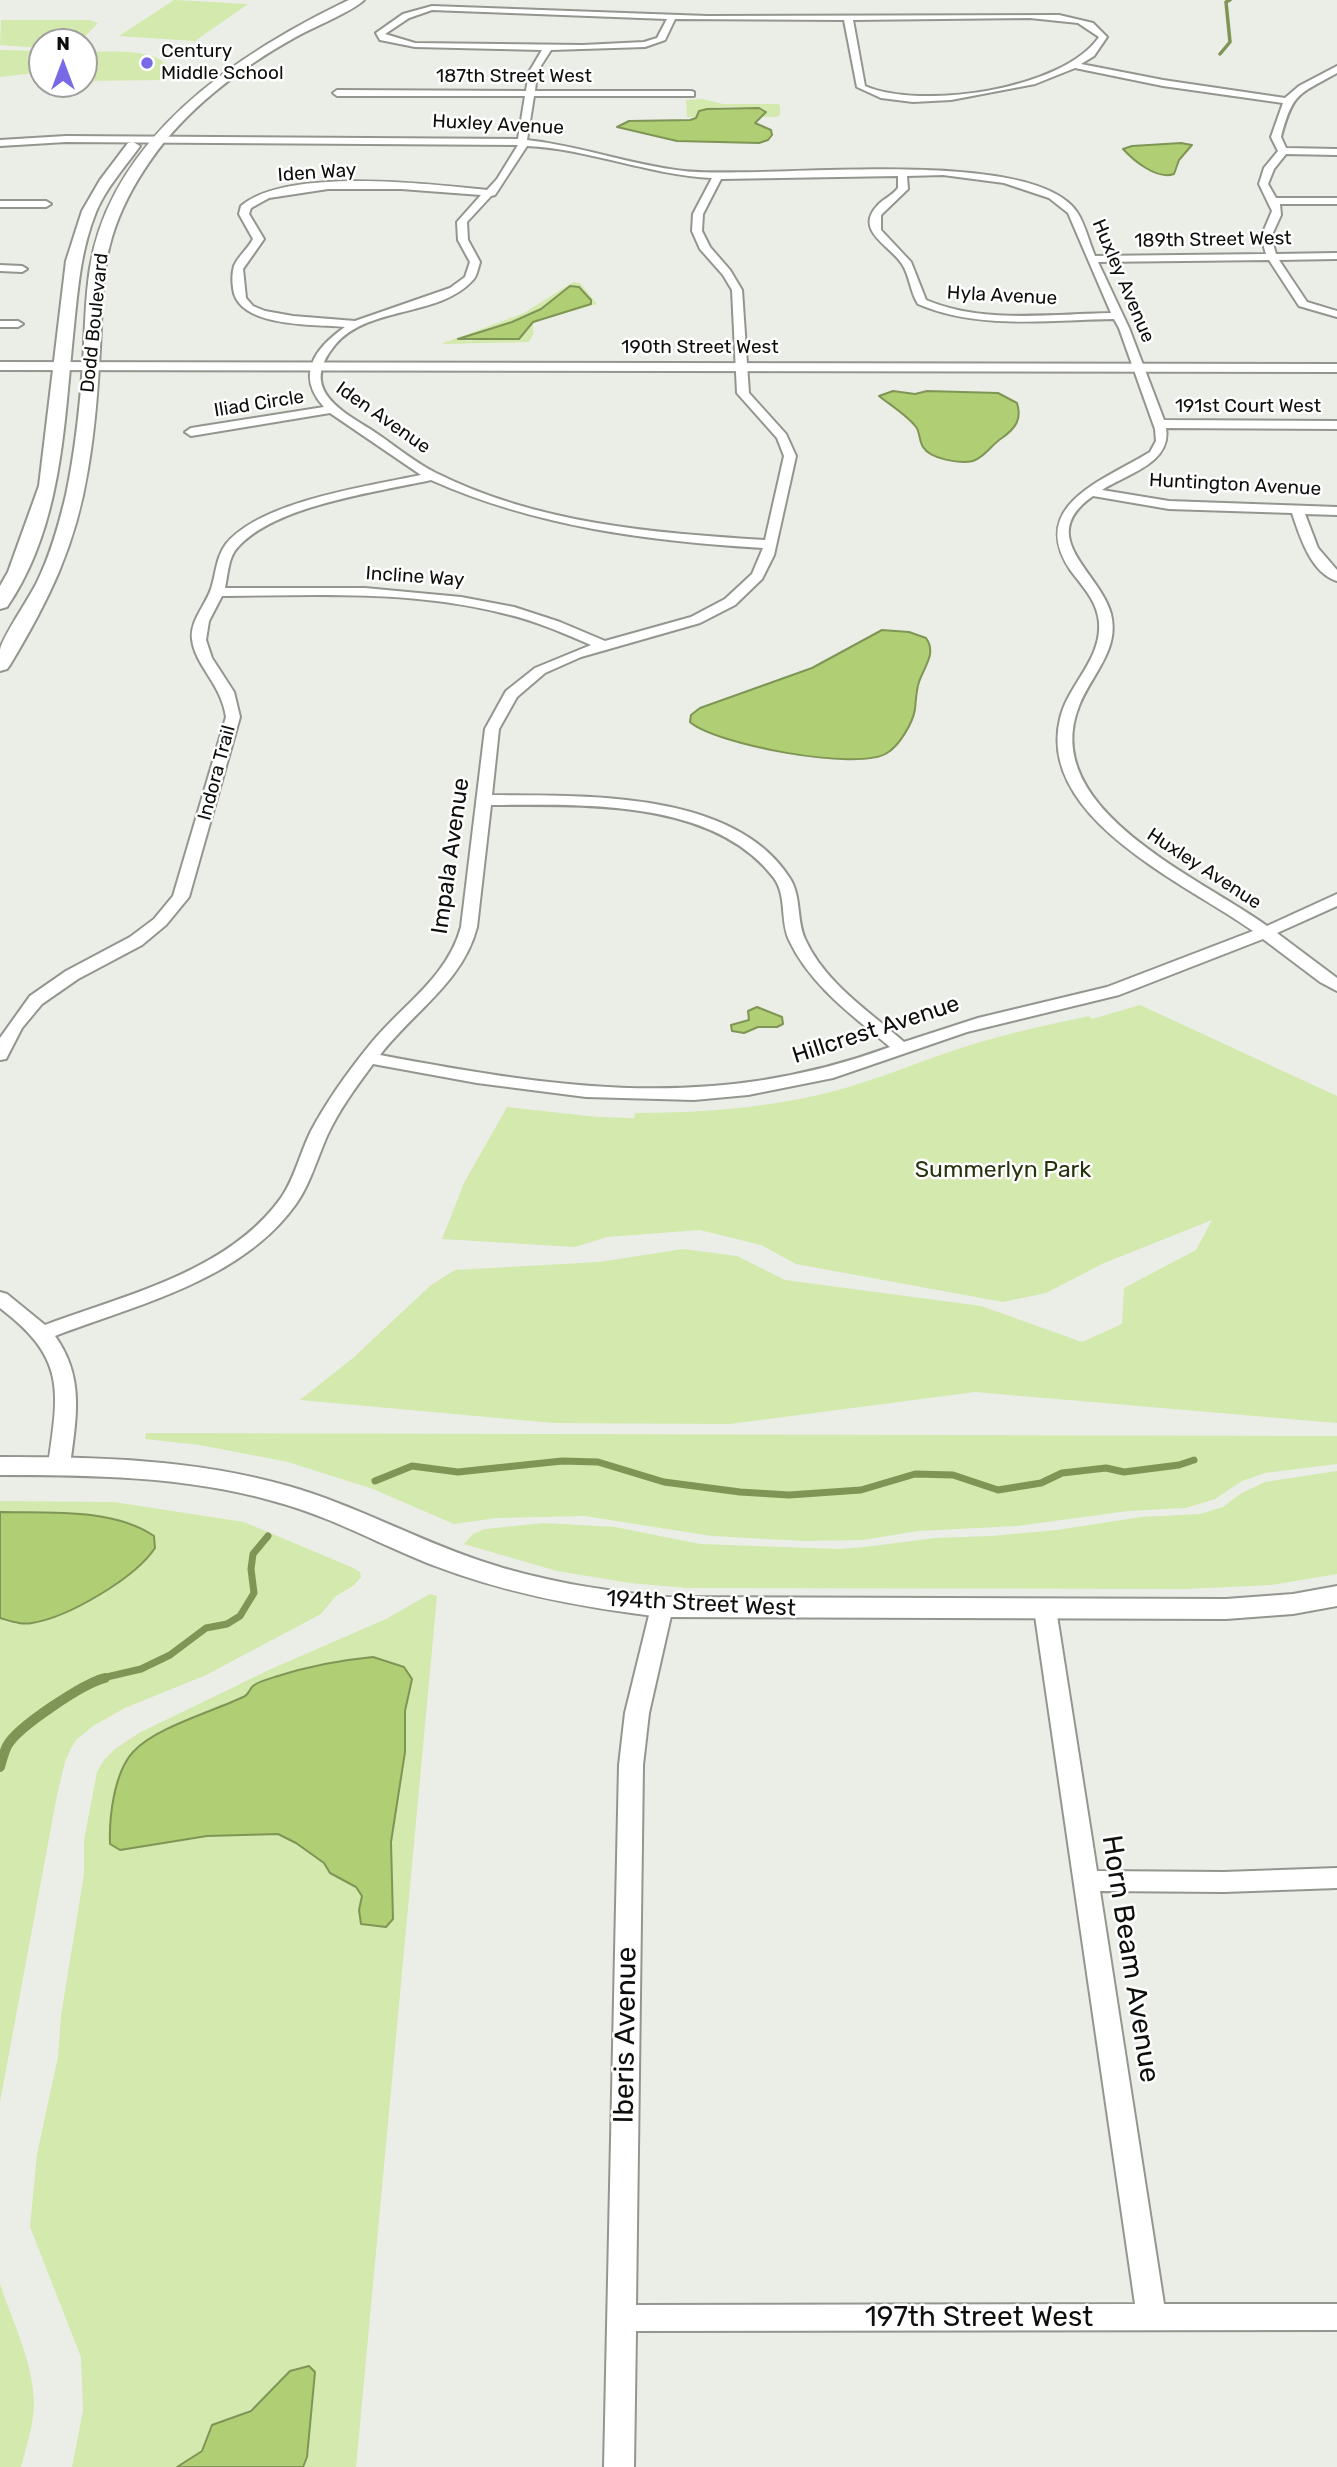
<!DOCTYPE html>
<style>
body{margin:0}
#map{position:relative;width:1337px;height:2467px;overflow:hidden;background:#ebeee6;font-family:Rubik,sans-serif}
canvas{display:block}
.north{position:absolute;left:28px;top:28px;width:70px;height:70px;box-sizing:border-box;background:#fff;border:2px solid #9f9f9e;border-radius:50%;rotate:0deg;font-size:19px;font-weight:700;line-height:28px;text-align:center;color:#0e0f0c}
.north::after{content:'';display:block;margin:auto;width:24px;height:32px;background:#786ae5;clip-path:polygon(50% 0,100% 100%,50% 72%,0 100%)}
</style>
<div id="map">
<canvas width="1337" height="2467"></canvas>
<div class="north">N</div>
</div>
<script>
const context = document.querySelector('canvas').getContext('2d');
context.lineJoin = 'round';
function fillPath(path, color) { context.fillStyle = color; context.fill(path, 'evenodd'); }
function trace(path, color, width, dash) { context.strokeStyle = color; context.lineWidth = width; context.lineCap = dash ? 'butt' : 'round'; context.setLineDash(dash || []); context.stroke(path); }
function write(font, color, halo, rows, align = 'center') {
  context.font = font + ' Rubik,sans-serif'; context.lineWidth = 5; context.setLineDash([]); context.textBaseline = 'middle'; context.strokeStyle = halo; context.fillStyle = color; for (const [text, x, y, turn = 0] of rows) {
    context.save(); context.translate(x, y); context.rotate((+turn || 0) * Math.PI / 180); context.textAlign = isNaN(turn) ? turn : align; if (halo) context.strokeText(text, 0, 0); context.fillText(text, 0, 0); context.restore();
  }
}
fillPath(new Path2D(`
 M174,0H175L248,4L195,41L119,36Z
 M1,20H89L98,23L79,42H42V48L0,45Z
 M0,50L42,51V63L35,73L0,77Z
 M84,52C108,52 155,47 170,68L163,80L84,81Z
 M702,99L723,104H777L780,105V115L777,117H759L766,112L764,109C745,107 715,104 697,112L696,117H687L686,100Z
 M573,282L580,283L597,304L538,321L533,324V335L529,342L441,344L524,313ZM570,286L579,287L591,300V304C568,312 536,311 524,335L467,341L460,338L512,322L541,309Z
 M1140,1005L1337,1096V1423L975,1392L730,1424L553,1423L300,1400L353,1358L431,1285L455,1270L599,1262L683,1249L737,1256L785,1280L981,1306L1082,1342L1122,1324L1124,1288L1196,1250L1212,1220L1104,1263L1046,1293L1003,1302L796,1264L761,1245L700,1230L607,1237L575,1247L442,1239L464,1183L507,1107L597,1117L634,1118L635,1113C700,1113 764,1108 827,1093C874,1081 918,1062 964,1047C1005,1034 1047,1025 1089,1016L1092,1019Z
 M146,1433L1337,1436V1464L1265,1473L1242,1481L1215,1499L1186,1508L1128,1511L1017,1526L918,1531L863,1540L805,1541L712,1536L585,1516L497,1518L454,1524L373,1489L288,1462L200,1445L145,1439Z
 M1337,1471V1574L1271,1585L1185,1589L688,1588L630,1583L557,1571L464,1544L473,1534L485,1529L544,1523L615,1527L700,1544L838,1549L865,1547L935,1538L991,1536L1057,1530L1141,1517L1200,1514L1223,1507L1240,1494L1265,1482Z
 M0,1501L114,1502L244,1522L351,1567L360,1572L361,1577L353,1586L336,1596L321,1614L206,1675L125,1708L93,1726L77,1739L71,1748L65,1762L57,1795L0,2102V1618C7,1620 14,1624 21,1623C63,1619 132,1583 155,1547L154,1536L108,1519L88,1515L0,1512Z
 M430,1594L437,1596L356,2467H303L307,2457L315,2372L278,2381C257,2412 244,2412 212,2425L202,2451L177,2467H72L83,2411L81,2357L30,2227L37,2154L58,2057L61,2016L84,1874V1840L97,1772L104,1760L115,1749L139,1733L271,1669L386,1619ZM373,1657L404,1667L412,1679L405,1711V1752L391,1842L393,1919L359,1910L362,1895L356,1887L330,1873L324,1863L296,1843L278,1834L207,1836L120,1850L116,1793L121,1771L145,1742L198,1715L317,1667L344,1660Z
 M0,2284C13,2323 33,2362 34,2403C34,2425 26,2447 21,2467H0Z`), '#d3e9ad');
const water = new Path2D(`
 M759,108L766,112L755,123L771,130L772,135L768,140L759,143L677,141L617,127L629,121L690,120L696,118L699,111L707,109Z
 M1181,143L1192,145L1179,160L1174,174C1157,180 1134,161 1123,149L1132,146Z
 M570,286L579,287L591,300V304L533,322L519,339H458L512,322L541,309Z
 M893,391L915,394L927,391L998,393L1017,403C1022,419 1016,428 1002,438C992,444 985,457 973,461C960,464 930,459 923,447C919,441 920,432 916,427C907,415 890,405 879,396Z
 M882,630L909,632L926,638C937,653 924,667 919,682C916,691 916,700 915,709C913,723 899,746 887,753C858,772 714,744 690,722L691,715L700,708L812,668Z
 M757,1007L782,1017L783,1024L777,1027H758L744,1033L732,1031L731,1025L749,1020L748,1011Z
 M0,1512C49,1513 113,1508 154,1536L155,1548C135,1578 69,1617 32,1623C21,1625 11,1621 0,1618Z
 M373,1657L404,1667L412,1679L405,1711V1752L391,1842L393,1919L386,1927L361,1924L359,1910L362,1896L356,1887L330,1873L324,1863L296,1843L278,1834L207,1836L120,1850L110,1844C109,1817 114,1773 133,1752C156,1727 212,1712 243,1697C249,1695 249,1689 253,1686C259,1681 272,1678 278,1676C309,1666 342,1660 373,1657Z
 M309,2366L315,2372L307,2457L303,2467H177L202,2451L212,2425L251,2411L290,2371Z`);
fillPath(water, '#b0ce74');
trace(water, '#7f9555', 2);
trace(new Path2D(`
 M1220,54L1230,42L1226,2L1230,0`), '#7f9555', 3.5);
trace(new Path2D(`
 M375,1481L412,1466L458,1472L562,1461L598,1462L664,1482L740,1492L789,1495L861,1490L915,1474L953,1475L998,1490L1041,1483L1062,1473L1106,1468L1124,1472L1179,1465L1194,1460
 M98,1679L141,1669L170,1655L206,1628L227,1624L240,1616L254,1593L251,1569L253,1554L268,1536`), '#7f9555', 7);
trace(new Path2D(`
 M0,1767C2,1760 4,1752 7,1746C17,1727 84,1683 105,1678`), '#7f9555', 10);
const minor = new Path2D(`
 M432,6L707,16L1059,15L1093,23L1107,37L1094,56L1081,64L1163,80L1285,98L1299,86L1337,66V73C1298,95 1293,92 1281,137L1286,148L1337,149V155L1286,154L1274,169L1268,184L1276,198H1337V204H1280L1281,215L1271,237L1276,254L1337,253V259L1279,260L1307,302L1337,311V317L1299,306L1269,260L1098,262L1129,328L1164,420L1337,421V429L1166,428C1172,463 1127,474 1102,490L1169,501L1337,507V515L1305,514L1318,548L1337,570V581C1311,573 1300,537 1292,513L1169,509L1093,496C1034,537 1100,572 1111,614C1120,650 1091,675 1079,706C1037,810 1203,879 1267,926L1337,894V906L1277,933L1337,978V991L1320,982L1263,939L1119,995L967,1032L833,1078L748,1095L694,1100L586,1097L477,1083L373,1064C356,1087 339,1110 327,1136C317,1159 310,1184 296,1204C241,1281 138,1304 55,1336C85,1378 76,1418 70,1466L67,1471H51L48,1466C59,1390 66,1358 0,1308V1292L7,1294L45,1325C125,1295 228,1272 281,1198C295,1178 300,1153 311,1131C327,1101 347,1073 368,1047C400,1006 447,979 461,927L485,729L506,691L535,668L591,645C563,633 536,621 506,614C414,590 316,595 222,596L209,621L206,640L212,658L234,692L240,717L189,897L166,925L142,945L78,979L42,1004L22,1028L6,1059L0,1060V1038L30,996L66,971L130,937L154,919L173,896L226,717C221,683 195,666 192,639C190,621 205,606 211,589C216,574 216,557 226,544C261,501 369,486 421,475L330,413L191,436L185,432L191,428L324,407C295,375 315,348 345,327C314,324 237,328 233,288C232,281 232,273 234,266C238,256 248,249 253,239L239,214L241,206C287,167 428,184 487,190L497,179L518,145L66,142L0,146V140L66,136L518,139L525,96H337L333,93L337,90L526,91L529,72L542,50L415,47L380,40L376,33L403,14ZM432,10L667,19L657,38L644,42L583,45L415,43L385,34L409,18ZM1030,18L1078,23L1099,37C1063,90 921,110 865,86L853,20ZM675,19L844,20L857,87L881,98L913,102L951,100L1035,84L1075,68L1163,86L1283,103L1271,137L1278,151L1264,168L1259,184L1272,211L1261,237L1266,254L1095,256C1089,242 1085,224 1077,212C1031,144 764,180 684,171C631,165 581,146 527,140L534,96H694V92L691,91H535L537,72L551,50L645,47L665,40ZM527,146C589,149 649,175 712,178L693,214L692,231L700,249L723,275L732,290L737,393L777,438L784,456L765,540C653,533 538,524 436,473C412,461 392,443 370,429C336,408 300,387 335,345C367,306 439,317 472,281C477,277 478,268 480,262L468,240L467,222L491,196L495,195ZM943,175L1004,183L1049,198L1068,213L1111,313C1052,314 982,324 926,300L911,262L881,230V215L908,189L907,176ZM898,176V188C892,196 883,199 877,206C854,231 891,246 902,264C910,276 910,292 918,304C978,330 1051,320 1114,319L1119,328L1155,429L1156,441L1150,452C1105,480 1026,505 1071,571C1083,587 1097,601 1099,622C1102,660 1068,684 1060,719C1036,819 1189,885 1253,931L1107,987L978,1018L904,1042C869,1011 825,983 805,939C796,919 802,896 789,877C733,790 583,796 492,795L499,729L517,697L545,673L581,657L700,623L735,605L762,579L774,555L796,456L786,434L749,393L742,290L730,270L710,247L702,231L703,214L721,179ZM328,189H401L481,195L457,222L458,240L470,262L465,277L450,288L355,321L293,316L265,311L253,306L246,298L243,269L264,239L249,214L251,208L269,198ZM431,480C537,527 648,541 763,548L752,574L725,599L691,617L605,641L560,622L514,607L461,597L365,588H225C228,575 228,557 238,547C276,505 377,492 431,480ZM491,805C581,805 713,798 774,878C787,896 780,921 789,940C810,985 852,1015 890,1047C712,1112 561,1089 380,1055C413,1012 463,982 477,927Z
 M0,201H46L51,204L46,207H0Z
 M0,265L22,266L27,269L22,272L0,271Z
 M0,321H18L23,324L18,327H0Z
 M662,1599L670,1601L673,1607L649,1713L643,1765L636,2305L1135,2304L1034,1609L1037,1603L1045,1601L1053,1603L1056,1609L1097,1871L1224,1872L1337,1868V1888L1224,1892L1100,1891L1164,2304H1337V2330L636,2331L634,2467H604L619,1765L625,1713L651,1607L654,1601Z`);
const tertiary = new Path2D(`
 M0,362L1337,364V372L0,370Z
 M0,1457C97,1457 194,1459 288,1486C355,1505 415,1539 481,1561C539,1581 601,1590 662,1597L1226,1599L1293,1594L1337,1586V1606L1293,1614L1226,1619L662,1617C585,1608 508,1594 435,1566C381,1545 330,1516 273,1501C184,1476 92,1475 0,1475Z`);
const secondary = new Path2D(`
 M349,0H364C350,13 313,27 294,38C240,68 185,110 150,161C134,184 120,210 112,237C101,273 102,311 100,348C98,388 95,429 88,469C76,545 49,600 10,665L7,669L0,671C0,664 0,656 0,650C2,637 31,596 38,580C51,553 59,524 66,495C75,452 80,407 83,363C85,331 85,299 90,268C111,137 238,53 349,0Z
 M133,142L140,146C125,167 106,188 96,212C81,249 78,287 74,326C64,421 63,525 7,607L0,609V586L8,572L39,486L66,261L82,211L100,180L128,143Z`);
trace(minor, '#93968e', 4);
trace(tertiary, '#93968e', 4);
trace(secondary, '#93968e', 4);
fillPath(minor, '#fff');
fillPath(tertiary, '#fff');
fillPath(secondary, '#fff');
for (const [x, y, r, color] of [
 [147,63,7,"#786ae5"]
]) { const dot = new Path2D(); dot.arc(x, y, r, 0, 2 * Math.PI); context.fillStyle = color; context.fill(dot); trace(dot, '#fff', 2.5); }
write('19px', '#0e0f0c', '#fff', [
 ["Century",161,52],
 ["Middle School",161,74]
], 'left');
write('19px', '#0e0f0c', '#fff', [
 ["187th Street West",514,77],
 ["Huxley Avenue",498,125,3],
 ["Iden Way",317,173,-4],
 ["189th Street West",1213,240,-1],
 ["Huxley Avenue",1123,281,67],
 ["Hyla Avenue",1002,296,3],
 ["Dodd Boulevard",95,323,-84],
 ["190th Street West",700,348],
 ["Iliad Circle",259,404,-9],
 ["191st Court West",1248,407],
 ["Iden Avenue",383,418,35],
 ["Huntington Avenue",1235,485,3],
 ["Incline Way",415,577,4],
 ["Indora Trail",217,773,-75],
 ["Huxley Avenue",1204,869,33]
]);
write('23px', '#0e0f0c', '#fff', [
 ["Impala Avenue",451,856,-82],
 ["Hillcrest Avenue",876,1030,-18],
 ["194th Street West",701,1604,3]
]);
write('23px', '#26320c', '#fff', [
 ["Summerlyn Park",1003,1170]
]);
write('28px', '#0e0f0c', '#fff', [
 ["Horn Beam Avenue",1130,1959,81],
 ["Iberis Avenue",626,2035,-89],
 ["197th Street West",979,2318]
]);
</script>
